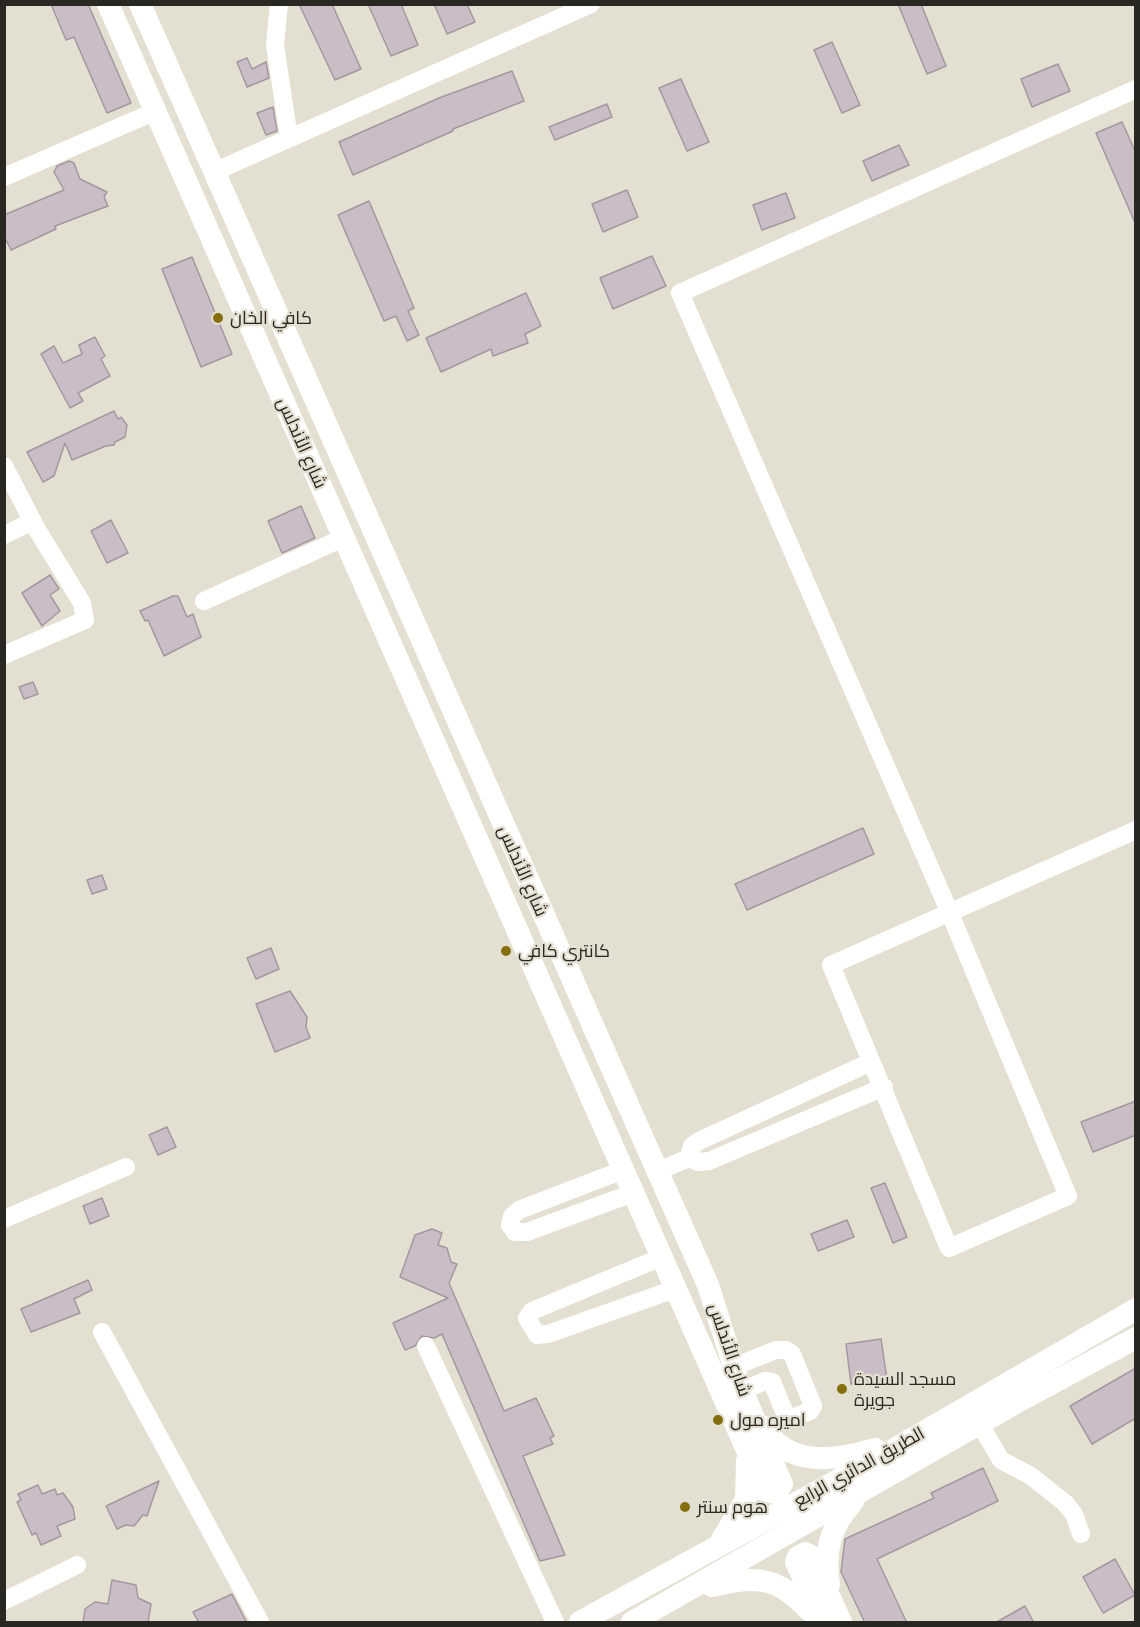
<!DOCTYPE html>
<meta charset="utf-8">
<style>
body{margin:0}
#map{position:relative;width:1140px;height:1627px;overflow:hidden;background:#e3e0d1;font-family:Ubuntu,sans-serif}
canvas{display:block}
.frame{position:absolute;inset:0;border:6px solid #282722;pointer-events:none}
</style>
<div id="map">
<canvas width="1140" height="1627"></canvas>
<div class="frame"></div>
</div>
<script>
const context = document.querySelector('canvas').getContext('2d');
context.lineJoin = 'round';
function fillPath(path, color) { context.fillStyle = color; context.fill(path, 'evenodd'); }
function trace(path, color, width, dash) { context.strokeStyle = color; context.lineWidth = width; context.lineCap = dash ? 'butt' : 'round'; context.setLineDash(dash || []); context.stroke(path); }
function write(font, color, halo, rows, align = 'center') {
  context.font = font + ' Ubuntu,Cairo,sans-serif'; context.lineWidth = 4.5; context.setLineDash([]); context.textBaseline = 'middle'; context.strokeStyle = halo; context.fillStyle = color; for (const [text, x, y, turn = 0] of rows) {
    context.save(); context.translate(x, y); context.rotate((+turn || 0) * Math.PI / 180); context.textAlign = isNaN(turn) ? turn : align; if (halo) context.strokeText(text, 0, 0); context.fillText(text, 0, 0); context.restore();
  }
}
const building = new Path2D(`
 M51,4H88L131,103L107,113L74,37L66,40Z
 M299,4H332L361,69L335,80Z
 M368,4H401L418,45L391,56Z
 M434,4H467L475,22L447,34Z
 M898,4H921L946,66L927,74Z
 M832,42L860,105L842,113L814,50Z
 M247,58L252,69L266,62L269,78L247,87L237,62Z
 M1058,64L1070,91L1032,107L1021,79Z
 M512,71L524,101L453,129V131L353,175L339,142L439,98Z
 M681,79L709,142L687,151L659,88Z
 M607,104L612,117L555,140L549,127Z
 M273,107L277,131L266,135L257,113Z
 M1122,122L1136,153V225L1096,133Z
 M899,145L909,165L872,181L863,161Z
 M69,161L74,163L80,179L107,192L104,197L108,206L55,226L56,229L11,250L4,236V215L64,190L54,172L57,166Z
 M627,190L638,217L603,232L592,204Z
 M786,193L795,218L762,230L753,205Z
 M369,201L414,308L408,311L419,335L407,341L396,316L384,321L338,215Z
 M652,256L666,286L613,309L600,278Z
 M192,257L232,354L201,367L162,269Z
 M526,293L541,326L525,334L528,343L493,356L491,349L441,372L426,338Z
 M95,337L105,356L101,359L110,376L78,393L83,401L70,408L41,354L54,346L63,363L82,354L79,345Z
 M114,411L118,419L121,417L127,425L125,437L115,442L114,445L106,446L72,460L65,443L54,476L43,482L27,452Z
 M301,506L315,538L282,553L268,521Z
 M111,520L128,553L107,563L91,531Z
 M50,575L59,589L50,595L60,611L42,626L22,593Z
 M173,596H178L187,617L193,614L201,637L164,656L148,620L145,621L140,611Z
 M33,682L38,694L24,699L19,687Z
 M863,828L874,854L747,910L735,884Z
 M102,875L107,889L92,894L87,880Z
 M271,948L279,969L256,979L247,958Z
 M290,991L307,1017L306,1027L310,1038L275,1052L256,1004Z
 M1136,1101V1135L1093,1152L1081,1122Z
 M167,1127L176,1147L158,1155L149,1135Z
 M885,1183L907,1237L893,1243L871,1188Z
 M102,1198L109,1216L90,1224L83,1206Z
 M847,1220L854,1237L818,1251L811,1234Z
 M432,1229L442,1233L438,1245L447,1248L451,1262L457,1264L449,1283L504,1411L536,1398L554,1436L550,1438L553,1444L523,1456L565,1555L540,1561L442,1334L434,1338L422,1336L415,1346L405,1350L393,1323L448,1298L400,1277L415,1235Z
 M88,1280L92,1290L74,1299L80,1313L31,1332L21,1309Z
 M881,1339L887,1379L851,1384L846,1344Z
 M1136,1368V1418L1092,1444L1070,1406Z
 M983,1468L998,1501L877,1559L907,1623H865L841,1572L845,1539L934,1498L931,1493Z
 M159,1481L147,1516L143,1515L134,1526L126,1525L117,1529L106,1506Z
 M38,1485L42,1494L55,1489L57,1495L63,1493L73,1507L75,1519L57,1526L61,1536L41,1545L36,1533L32,1535L17,1502L21,1500L18,1494Z
 M1115,1559L1135,1595L1103,1613L1083,1577Z
 M112,1580L136,1585L138,1598L151,1604L148,1623H83L85,1609L95,1602L108,1604Z
 M232,1594L247,1623H199L193,1612Z
 M1025,1606L1034,1623H995Z`);
fillPath(building, '#cbbdc6');
trace(building, '#a497a0', 1.5);
trace(new Path2D(`
 M279,4L275,45L289,138
 M1136,89L680,293L949,911L1068,1196L949,1248L831,965L1136,830
 M216,171L591,4
 M4,177L156,111
 M4,466L36,528L82,603L85,620L4,655
 M4,535L33,521
 M204,601L343,538
 M689,1158L692,1146L699,1141L871,1062
 M623,1170L519,1210L512,1216L510,1225L515,1232H527L633,1193
 M658,1171L689,1158L698,1162L709,1161L884,1087
 M4,1219L126,1167
 M662,1257L532,1311L527,1318L537,1335L548,1334L675,1289
 M102,1332L260,1622
 M426,1346L555,1622
 M733,1367L776,1350H786L792,1354L813,1406L810,1411L792,1418L786,1416L772,1382L765,1381L742,1391
 M981,1426L1001,1460L1031,1476L1065,1503L1074,1514L1081,1534
 M4,1601L77,1565`), '#fff', 18);
trace(new Path2D(`
 M108,4L747,1450L765,1491L776,1493L782,1484L739,1383L708,1285L140,4
 M762,1426C789,1468 834,1461 875,1449
 M721,1541L746,1500L747,1461
 M829,1584C824,1552 830,1526 853,1502
 M712,1586C762,1574 779,1578 815,1616
 M580,1622L884,1455L1136,1309
 M632,1622L1021,1400L1136,1338
 M824,1622L796,1562L798,1557L805,1553L811,1556L841,1622`), '#fff', 22);
for (const [x, y, r, color] of [
 [218,318,6,"#856e0c"],
 [506,951,6,"#856e0c"],
 [842,1389,6,"#856e0c"],
 [718,1420,6,"#856e0c"],
 [685,1507,6,"#856e0c"]
]) { const dot = new Path2D(); dot.arc(x, y, r, 0, 2 * Math.PI); context.fillStyle = color; context.fill(dot); trace(dot, '#e3e0d1', 2); }
write('18px', '#282722', '#e3e0d1', [
 ["كافي الخان",230,318],
 ["كانتري كافي",518,951],
 ["مسجد السيدة",854,1379],
 ["جويرة",854,1400],
 ["اميره مول",730,1420],
 ["هوم سنتر",697,1507]
], 'left');
write('18px', '#282722', '#e3e0d1', [
 ["شارع الأندلس",302,443,66],
 ["شارع الأندلس",523,871,66],
 ["شارع الأندلس",730,1350,71],
 ["الطريق الدائري الرابع",859,1467,-29]
]);
</script>
